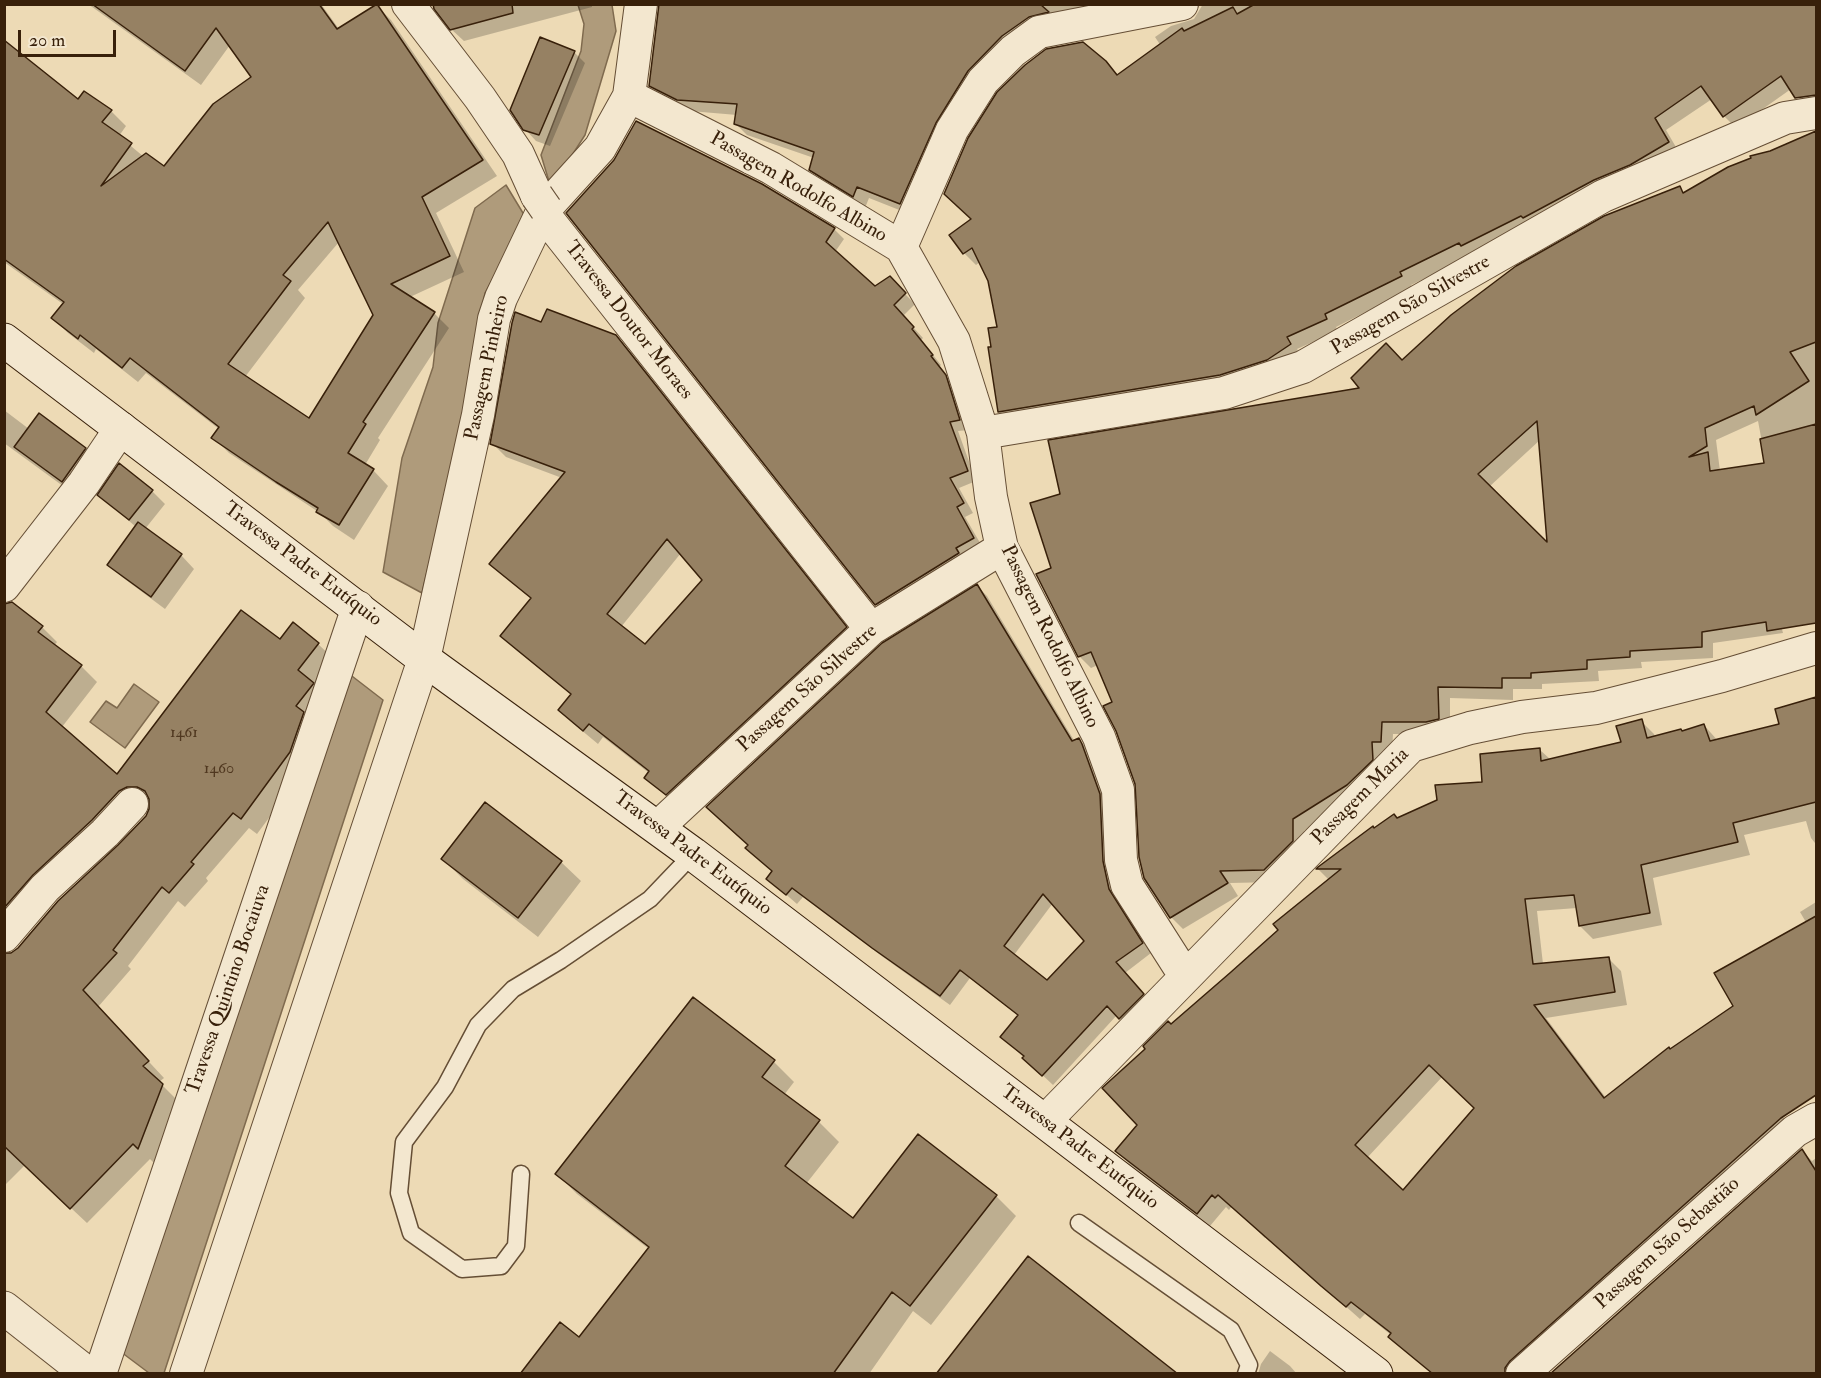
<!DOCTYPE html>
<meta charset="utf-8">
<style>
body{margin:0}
#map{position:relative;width:1821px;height:1378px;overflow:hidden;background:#eddab5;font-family:"IM FELL Double Pica",serif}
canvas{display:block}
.frame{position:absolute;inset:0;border:6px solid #38200a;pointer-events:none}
.scale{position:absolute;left:18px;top:30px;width:98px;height:27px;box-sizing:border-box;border:3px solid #38200a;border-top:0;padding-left:8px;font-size:18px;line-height:21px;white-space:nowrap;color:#38200a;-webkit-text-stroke:4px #f3e7cf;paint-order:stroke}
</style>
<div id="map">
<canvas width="1821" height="1378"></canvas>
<div class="frame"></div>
<div class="scale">20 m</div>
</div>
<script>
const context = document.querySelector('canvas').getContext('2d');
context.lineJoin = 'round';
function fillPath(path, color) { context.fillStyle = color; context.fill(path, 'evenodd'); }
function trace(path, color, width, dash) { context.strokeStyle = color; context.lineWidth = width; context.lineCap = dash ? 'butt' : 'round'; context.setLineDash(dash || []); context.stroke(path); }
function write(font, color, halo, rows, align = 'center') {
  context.font = font + ' "IM FELL Double Pica",serif'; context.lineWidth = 6; context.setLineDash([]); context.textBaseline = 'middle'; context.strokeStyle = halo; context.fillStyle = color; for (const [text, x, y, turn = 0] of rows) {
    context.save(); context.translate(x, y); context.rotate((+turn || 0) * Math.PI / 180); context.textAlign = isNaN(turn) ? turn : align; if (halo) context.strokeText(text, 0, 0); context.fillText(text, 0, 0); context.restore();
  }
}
const water = new Path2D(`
 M578,5H612L616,31L585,135L551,188L541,155L581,51L584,24Z
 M506,185L526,218L485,293L471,369L464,416L422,593L383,572L402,458L433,367L438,323L475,208Z
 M348,673L383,700L164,1373H149L121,1352Z
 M134,684L159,702L125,748L90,722L106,701L117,708Z`);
fillPath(water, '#af9b7b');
trace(water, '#7f6a4e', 1.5);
fillPath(new Path2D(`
 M88,4H321L339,29L376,5L391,20L497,176L436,213L464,272L410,297L434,313L449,328L378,438L380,440L365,465L373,470L388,486L354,540L333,526L320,513L229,453L213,437L219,429L146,373L138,382L96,349L94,353L68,333L53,318L63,304L4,262V42L78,102L85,93L111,111L126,126L119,136L144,157L164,168L253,77L230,45L201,85ZM339,242L375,315L309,420L245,377L305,298L298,290Z
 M435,4H592V7L464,41L451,29Z
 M660,4H1151L1012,50L912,215L869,198L865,208L823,182L811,170L814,158L747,135L735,123L737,115L690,111L662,97L650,85Z
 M1203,4H1816V109H1808L1791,89L1736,128L1724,116L1712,99L1666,130L1680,154L1411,285L1413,288L1336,327L1338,331L1297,349L1302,356L1279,371L1011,424L999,412L993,348L999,328L989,281L980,262L976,265L964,253L951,235L973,219L1105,62L1119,76L1161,46L1155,37L1171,26L1194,19Z
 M574,52L585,63L550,146L536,141L525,129Z
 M1816,133V610L1784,518L1755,527L1783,633L1713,643V658L1641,662L1642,668L1598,671L1599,681L1542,684V689H1513V700L1450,698V730L1439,734H1393L1392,753L1359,797L1304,831V854L1277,882L1230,883L1238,896L1183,929L1171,917L1114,703L1098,665L1091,668L1079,656L1053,569L1362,389L1679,188L1685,194L1771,152ZM1758,421L1766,464L1720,471L1716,440ZM1540,440L1549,546L1489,487Z
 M762,185L834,229L844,239L835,252L875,288L889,278L915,304L903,316L923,338L921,340L941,365L939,367L955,387L969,430L958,431L976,481L959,488L973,513L965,517L983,548L886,614L876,604L568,213Z
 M542,324L615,336L630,351L859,642L681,808L660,791L646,778L649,773L603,737L598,744L574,724L560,710L572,695L516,650L502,636L532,599L491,564L562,478L506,457L492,443ZM681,553L704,580L645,646L621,627Z
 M4,410L29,429L85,449L101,464L78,497L4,443Z
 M119,466L152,491L165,504L145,529L181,555L194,569L165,609L122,577L109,564L136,527L99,495Z
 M977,586L987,596L1075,742L1079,740L1089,749L1109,804L1119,900L1151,953L1125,973L1153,1004L1130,1028L1117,1015L1053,1085L1002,1037L1019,1016L970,978L950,1005L883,957L803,897L797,904L768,879ZM1053,903L1086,941L1048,982L1014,955Z
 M4,605L42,627L57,642L54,646L81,666L97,682L62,727L118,776L280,641L318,644L334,659L314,685L328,699L306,768L257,834L249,828L206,878L208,881L185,907L178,901L128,966L131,969L98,1007L164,1078L159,1082L178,1101L154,1163L150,1159L87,1223L25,1165L4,1186V955H10L18,949L118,847L146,817L151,809V802H144L4,942Z
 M1816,698V850L1815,843L1811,838L1806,821L1744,835L1750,855L1653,878L1662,925L1593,939L1580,926L1577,908L1537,911L1543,964L1608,958L1621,971L1627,1005L1546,1018L1606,1098L1727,1033L1793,1132L1523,1374H1433L1403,1349L1390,1337L1391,1335L1365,1314L1360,1319L1266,1236L1265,1238L1232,1206L1229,1210L1226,1207L1210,1226L1129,1164L1117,1151L1139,1125L1171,1026L1280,930L1329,880L1318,869L1319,868L1375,829L1484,784L1539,749L1551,760L1623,743L1641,721L1654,734L1655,737L1682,732L1704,725L1718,741L1780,725L1776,711ZM1443,1076L1476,1108L1404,1192L1367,1158Z
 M443,859L561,862L581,881L538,937L463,879Z
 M1816,902V1086L1725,969L1807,924L1800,912Z
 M694,999L774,1062L794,1082L784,1095L819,1122L839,1142L806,1184L853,1220L996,1196L1016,1216L931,1325L913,1311L869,1374H522L579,1339L649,1249L577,1194L557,1174Z
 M1802,1151L1812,1161L1816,1158V1374H1552Z
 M1270,1351L1290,1366L1297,1374H1258L1261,1364Z`), '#0003');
const building = new Path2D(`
 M92,4H319L337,29L377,4L483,160L422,197L450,256L391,284L435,312L363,422L366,424L348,453L374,469L339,525L316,512L318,508L276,482L211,438L219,427L130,358L122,368L80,335L78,339L51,318L64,302L4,259V40L78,99L84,91L112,110L102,122L132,143L101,186L146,153L164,166L213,104L251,77L216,28L185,71ZM328,222L373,315L309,418L228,364L291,281L283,275Z
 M433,4H512L513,13L450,30L434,9Z
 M659,4H1040L1049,12L1029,17L1002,36L968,71L936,123L900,204L857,187L853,197L809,170L814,152L734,124L737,104L677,100L649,86Z
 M1255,4H1816V95L1795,98L1781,76L1723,117L1701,86L1655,118L1669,142L1630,165L1594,180L1523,218L1521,216L1461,246L1459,243L1400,272L1402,276L1325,314L1327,319L1287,337L1291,344L1267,360L1220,375L998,412L988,347H991L988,328L997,327L988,281L972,248L963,254L949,235L971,219L944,194L968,138L997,92L1025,65L1046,49L1083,42L1106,61L1117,75L1182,28L1184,31L1233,7L1237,14Z
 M540,37L575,51L539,135L523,130L510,110Z
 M636,121L762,184L835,228L826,242L875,286L890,276L906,293L894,305L914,327L912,329L933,355L931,356L946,375L960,420L950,422L968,471L950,478L964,503L957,507L974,538L956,548L959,553L875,605L566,213L614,160Z
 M1816,131V342L1790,352L1809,381L1756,415L1754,406L1705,428L1707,446L1689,457L1708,452L1710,471L1764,463L1760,439L1816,424V623L1767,631L1766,622L1702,632V647L1630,651V657L1587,660V669L1531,673V678H1502V688L1438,687L1439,719L1426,722H1382L1381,742H1372L1373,760L1347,785L1293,819V841L1264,870L1220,871L1228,883L1170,918L1144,878L1139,857L1135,784L1116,731L1103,706L1112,702L1091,652L1078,657L1036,574L1051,568L1030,503L1060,494L1048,440L1359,388L1351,378L1386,343L1402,360L1451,315L1516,266L1604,216L1680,186L1683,193L1728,167L1751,158L1750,156L1770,151ZM1537,421L1547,542L1478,474Z
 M547,309L616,335L847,627L666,795L644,778L649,771L589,724L583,731L558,710L571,694L500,636L531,598L489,564L565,472L490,444L512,323L515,312L541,322ZM667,539L702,580L645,644L607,614Z
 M39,413L86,448L62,482L14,447Z
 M119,463L153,490L129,520L97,495Z
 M138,522L182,554L151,597L107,565Z
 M977,584L1072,741L1079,738L1082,744L1100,794L1103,861L1109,889L1143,943L1116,962L1144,994L1119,1019L1107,1006L1042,1076L1022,1058L1024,1056L1000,1037L1018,1015L960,970L940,996L872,948L792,888L786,895L766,879L772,871L745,848L748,845L706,807L882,643ZM1043,894L1084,941L1047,980L1004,946Z
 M12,602L43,626L38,632L82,665L46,712L117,774L241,610L280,639L293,622L319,643L298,670L314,683L296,706L304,712L290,752L241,819L233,813L191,862L194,864L169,893L162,887L113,950L117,953L83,990L149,1061L143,1066L163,1084L138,1149L133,1144L70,1209L4,1146V953H11L18,948L58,901L118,845L146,816L149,809V799L145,791L137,787H127L119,791L92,820L33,875L4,908V604Z
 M1816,697V802L1733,823L1738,842L1641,865L1650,913L1579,926L1574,895L1525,899L1533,964L1609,957L1615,992L1534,1005L1604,1098L1669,1047L1670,1049L1733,1006L1714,973L1816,916V1095L1781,1118L1510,1361L1505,1368V1374H1433L1388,1337L1391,1333L1351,1302L1346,1307L1321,1286L1218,1195L1215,1198L1212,1195L1197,1214L1115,1151L1137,1125L1102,1088L1145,1049L1143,1046L1168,1021L1171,1024L1231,972L1278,930L1273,924L1341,869H1316L1318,867L1373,826L1374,828L1394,814L1397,818L1437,800L1435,785L1482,782L1480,754L1540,748L1541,761L1621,742L1616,726L1642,719L1647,738L1681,729L1682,731L1704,724L1710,741L1779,724L1775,709ZM1429,1065L1474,1108L1403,1190L1355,1145Z
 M485,802L562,861L518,918L441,859Z
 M693,997L775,1060L762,1077L820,1120L785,1166L853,1218L918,1134L997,1195L910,1306L892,1292L833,1374H520L560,1322L579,1337L649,1247L555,1174Z
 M1802,1149L1816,1171V1374H1550Z
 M1028,1256L1178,1374H936Z`);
fillPath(building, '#968163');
trace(building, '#38200a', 1.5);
const service = new Path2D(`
 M521,1174L516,1246L501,1266L462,1269L411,1233L399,1193L404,1142L445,1087L478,1025L513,989L561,960L650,899L693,854
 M1079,1223L1231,1330L1249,1365L1246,1374`);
const minor = new Path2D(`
 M408,4L480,98L518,154L537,196
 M629,96L771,168L901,247L954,341L983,433L991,497L1002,548L1099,737L1118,790L1121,860L1127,885L1185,976
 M542,212L871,629
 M901,247L952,130L983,81L1013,51L1039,32L1182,4
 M983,433L1224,393L1303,367L1603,196L1785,118L1816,113
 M4,586L84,483L121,428
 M658,827L871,629L1002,548
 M4,936L45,888L105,833L132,804
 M1045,1121L1411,746L1470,728L1522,717L1596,708L1722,676L1816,648
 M100,1374L358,607
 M186,1374L424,659L478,415L494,319L501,298L542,212L600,148L629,96L641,4
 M1522,1374L1795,1131L1816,1119`);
const tertiary = new Path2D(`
 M4,1308L88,1374`);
const secondary = new Path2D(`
 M4,340L424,659L693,854L1376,1374`);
trace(service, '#654e35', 19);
trace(minor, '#654e35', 34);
trace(tertiary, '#654e35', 35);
trace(secondary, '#38200a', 35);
trace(service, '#f3e7cf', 16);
trace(minor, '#f3e7cf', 32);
trace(tertiary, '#f3e7cf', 33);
trace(secondary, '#f3e7cf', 33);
const minorBridge = new Path2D(`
 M537,196L546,209`);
trace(minorBridge, '#654e35', 34, []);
trace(minorBridge, '#f3e7cf', 32);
write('16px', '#503820', null, [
 ["1461",184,734],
 ["1460",219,770]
]);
write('20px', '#38200a', '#f3e7cf', [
 ["Passagem Rodolfo Albino",798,188,30],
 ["Passagem São Silvestre",1411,306,-30],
 ["Travessa Doutor Moraes",628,321,52],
 ["Passagem Pinheiro",488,368,-78],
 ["Travessa Padre Eutíquio",302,565,37],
 ["Passagem Rodolfo Albino",1049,637,64],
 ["Passagem São Silvestre",808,689,-42],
 ["Passagem Maria",1361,797,-45],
 ["Travessa Padre Eutíquio",692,854,37],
 ["Travessa Quintino Bocaiuva",229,990,-71],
 ["Travessa Padre Eutíquio",1079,1148,37],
 ["Passagem São Sebastião",1668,1244,-42]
]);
</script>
